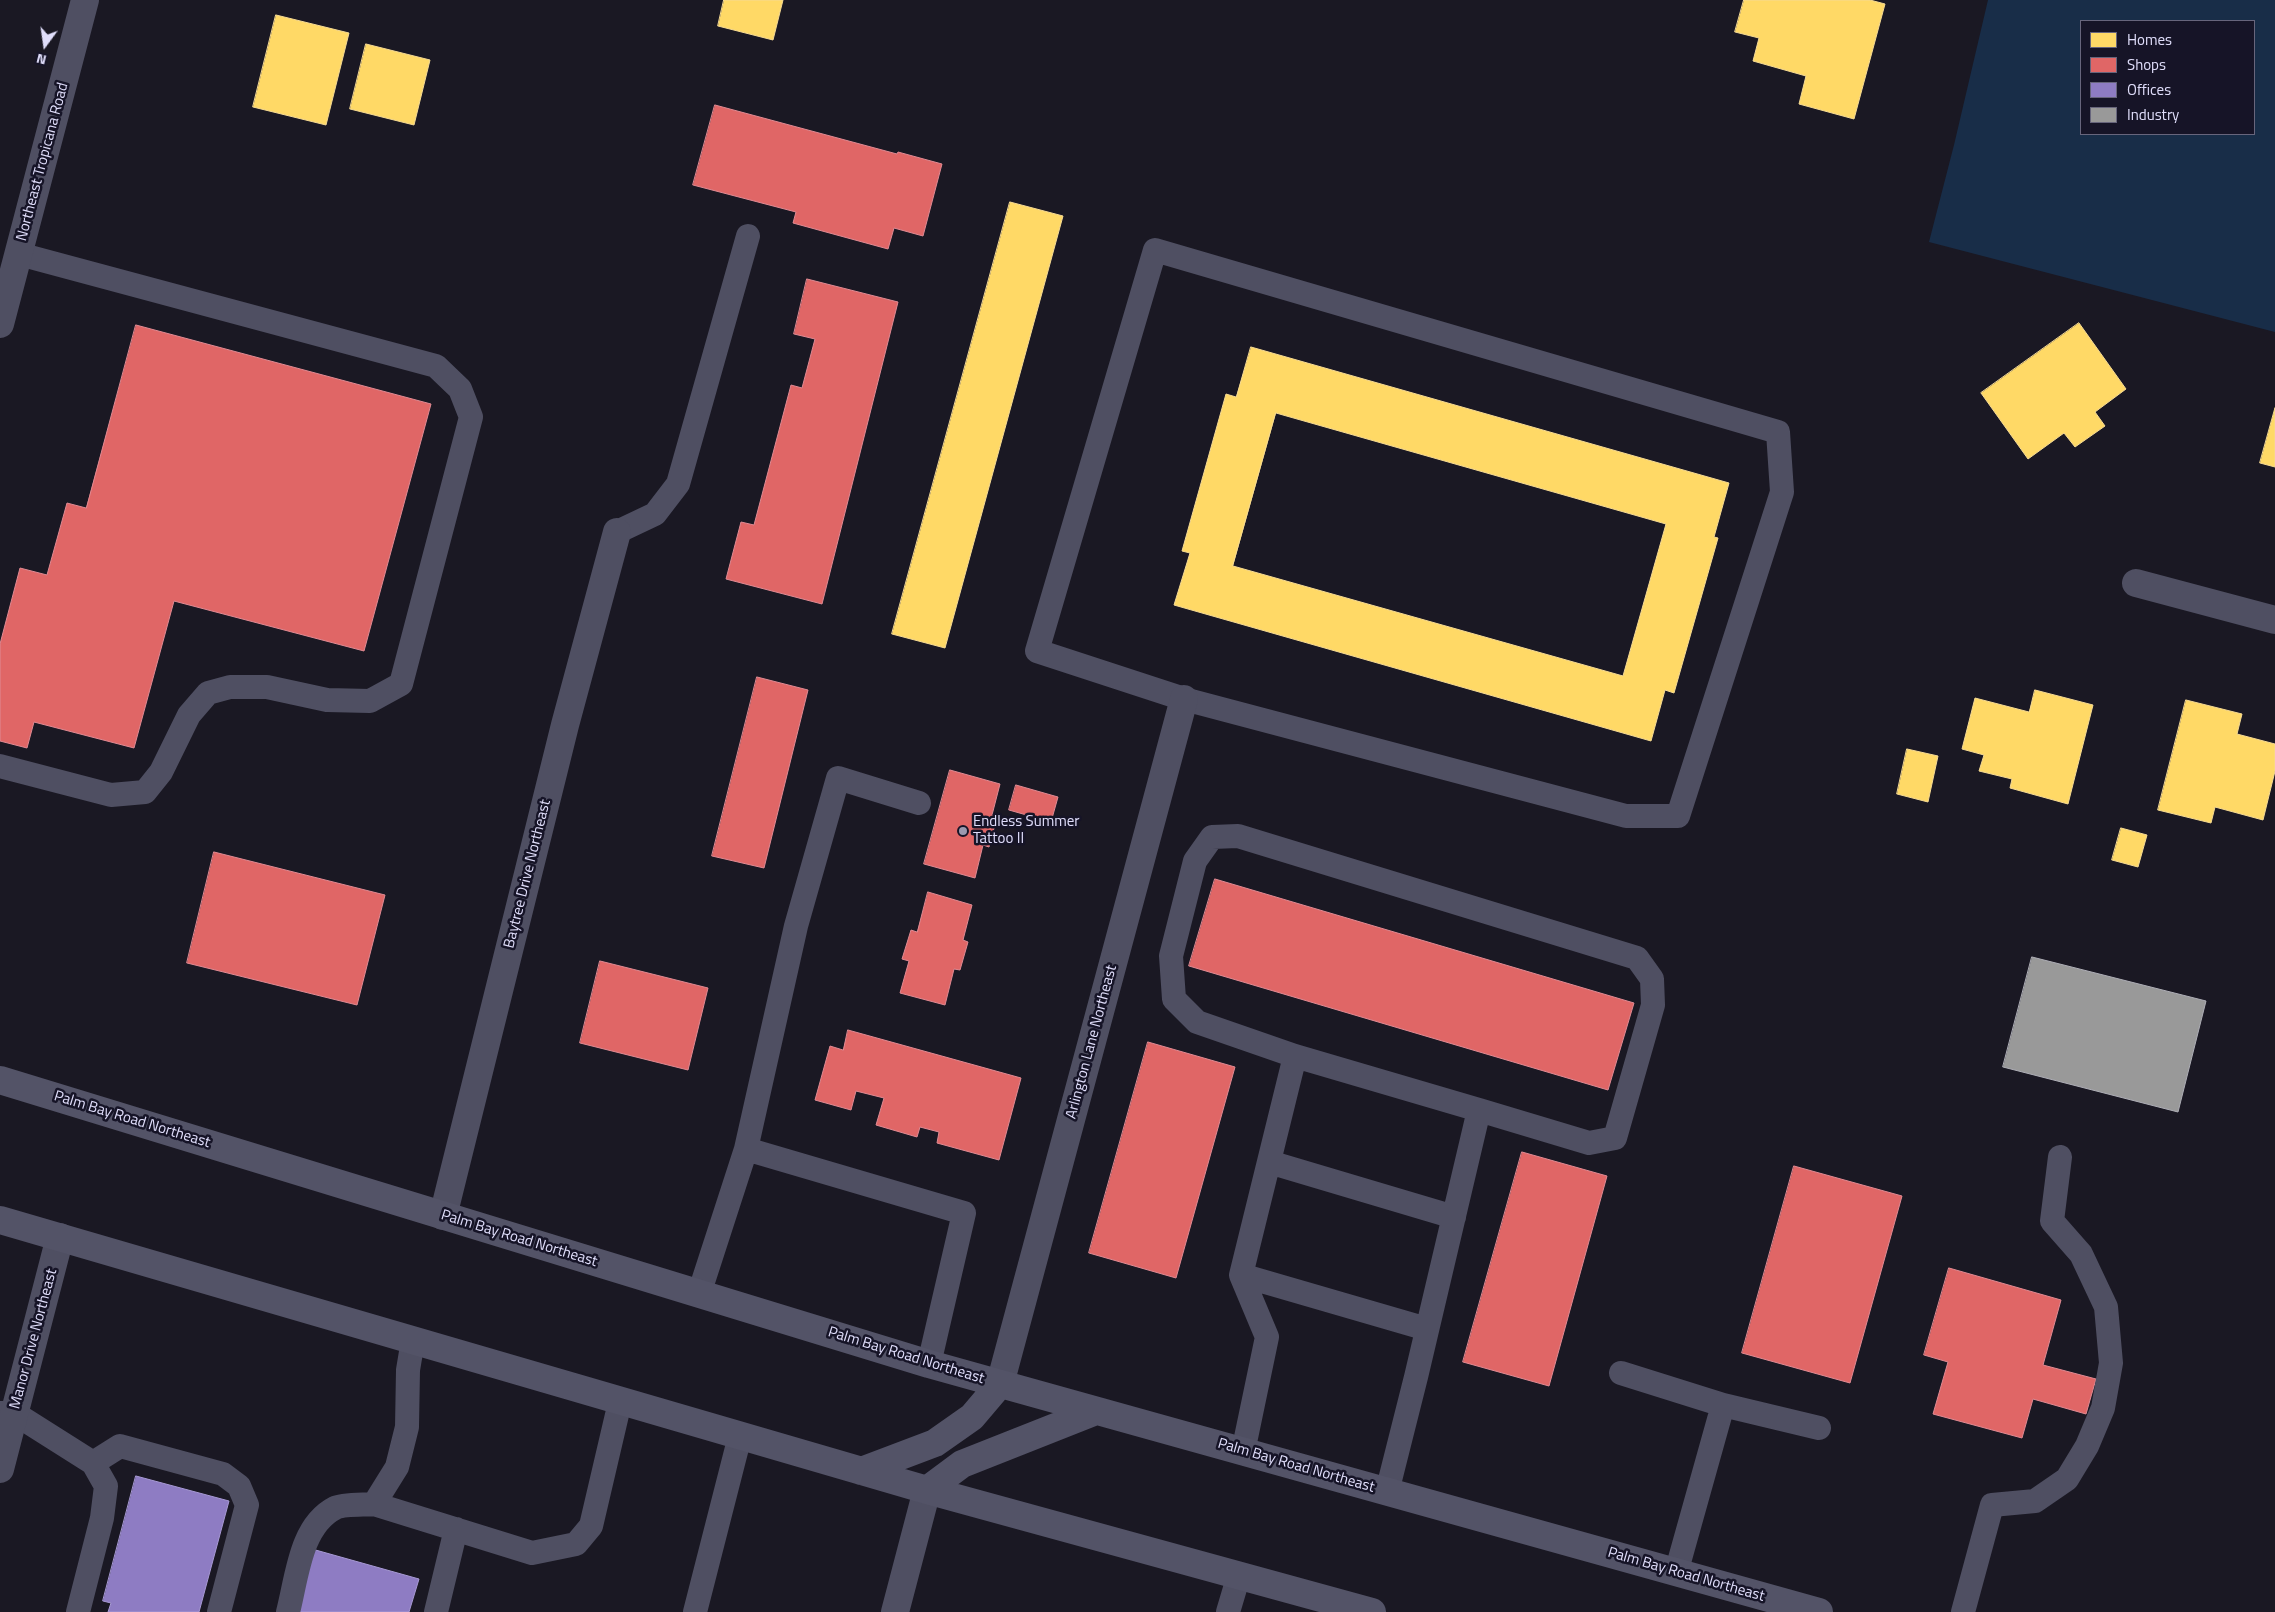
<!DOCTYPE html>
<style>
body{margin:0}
#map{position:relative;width:2275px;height:1612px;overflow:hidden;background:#1a1823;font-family:"Titillium Web",sans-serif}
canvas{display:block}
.legend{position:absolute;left:2080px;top:20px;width:175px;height:115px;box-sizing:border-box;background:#161427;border:1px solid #67657c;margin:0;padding:6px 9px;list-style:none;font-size:15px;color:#e0defb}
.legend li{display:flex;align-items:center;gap:10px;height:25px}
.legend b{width:25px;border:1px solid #67657c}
.north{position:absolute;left:20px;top:20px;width:50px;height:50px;-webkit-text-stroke:4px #161427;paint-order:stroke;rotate:194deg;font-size:14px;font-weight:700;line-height:20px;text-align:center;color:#e0defb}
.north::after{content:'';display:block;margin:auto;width:18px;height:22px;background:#e0defb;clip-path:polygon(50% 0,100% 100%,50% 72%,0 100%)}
</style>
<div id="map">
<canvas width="2275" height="1612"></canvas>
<ul class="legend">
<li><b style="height:14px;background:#ffd966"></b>Homes</li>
<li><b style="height:14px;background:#e06666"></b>Shops</li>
<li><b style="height:14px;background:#8e7cc3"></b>Offices</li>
<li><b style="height:14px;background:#999"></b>Industry</li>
</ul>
<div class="north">N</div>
</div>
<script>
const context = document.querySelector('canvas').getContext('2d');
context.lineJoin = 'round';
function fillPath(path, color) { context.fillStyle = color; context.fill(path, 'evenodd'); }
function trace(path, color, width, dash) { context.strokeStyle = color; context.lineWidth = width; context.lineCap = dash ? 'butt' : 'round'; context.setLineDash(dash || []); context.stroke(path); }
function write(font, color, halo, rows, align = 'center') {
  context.font = font + ' "Titillium Web",sans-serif'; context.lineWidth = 5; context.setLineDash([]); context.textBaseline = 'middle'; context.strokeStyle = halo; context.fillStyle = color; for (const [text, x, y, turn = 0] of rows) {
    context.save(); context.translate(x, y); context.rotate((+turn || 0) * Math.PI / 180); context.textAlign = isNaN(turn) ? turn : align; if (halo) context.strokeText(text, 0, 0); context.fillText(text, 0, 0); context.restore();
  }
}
fillPath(new Path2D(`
 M1988,0H2275V332L1929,242L1954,145ZM2081,21H2254V134H2081Z`), '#182d48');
const homes = new Path2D(`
 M724,0H783L773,40L718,26Z
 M1744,0H1870L1885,4L1854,119L1799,104L1806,76L1753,61L1759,38L1735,32Z
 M276,15L349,33L326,125L253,107Z
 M366,44L430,60L414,125L350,109Z
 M1010,202L1063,216L945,648L892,634Z
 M2079,323L2126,389L2095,412L2105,426L2075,447L2064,433L2028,459L1981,393Z
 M1251,347L1729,483L1714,537L1718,538L1674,693L1665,690L1651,741L1174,605L1190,553L1182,551L1226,394L1236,397ZM1276,413L1666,524L1623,676L1233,566Z
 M2275,408V467L2260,463Z
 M2035,690L2093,705L2068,804L2010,788L2012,779L1979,771L1984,755L1962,749L1975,698L2029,712Z
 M2186,700L2242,714L2237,734L2275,744V771L2263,820L2215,807L2211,823L2158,810Z
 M1907,749L1938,756L1928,802L1897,794Z
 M2121,828L2147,835L2138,867L2112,860Z`);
fillPath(homes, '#ffd966');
trace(homes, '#f6da93', 1);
const shops = new Path2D(`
 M715,105L897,154L898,152L942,164L923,236L894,228L888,249L793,223L796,212L693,185Z
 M807,279L898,302L822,604L726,579L741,522L754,525L791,385L802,388L815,339L794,334Z
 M136,325L431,404L364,651L174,601L134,748L34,722L27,748L0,741V644L20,568L47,575L67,503L86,508Z
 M757,677L808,690L764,868L712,856Z
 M950,770L1000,784L992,815L997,817L989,847L983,845L975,878L924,864Z
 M1016,785L1058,797L1051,822L1009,810Z
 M214,852L385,895L357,1005L187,963Z
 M1215,879L1634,1003L1608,1090L1189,966Z
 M928,892L972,905L963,940L968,942L960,970L954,969L945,1005L900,993L909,961L902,959L911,930L917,932Z
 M600,961L708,988L688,1070L580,1043Z
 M848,1030L1021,1078L999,1160L937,1143L939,1132L920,1127L917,1137L876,1125L884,1098L856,1091L851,1110L815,1100L830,1046L843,1050Z
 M1148,1042L1235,1067L1176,1278L1089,1253Z
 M1522,1152L1607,1176L1549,1386L1463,1362Z
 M1794,1166L1902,1196L1850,1383L1742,1353Z
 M1949,1268L2061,1300L2043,1365L2096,1379L2086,1414L2033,1399L2022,1438L1933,1414L1948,1362L1924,1355Z`);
fillPath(shops, '#e06666');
trace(shops, '#e08a93', 1);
const offices = new Path2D(`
 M136,1476L229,1501L199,1612H108L111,1603L103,1601Z
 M312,1549L419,1579L409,1612H294Z`);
fillPath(offices, '#8e7cc3');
trace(offices, '#a799d4', 1);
const industry = new Path2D(`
 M2032,957L2206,1001L2178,1112L2003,1067Z`);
fillPath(industry, '#999');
trace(industry, '#aeaeb6', 1);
trace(new Path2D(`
 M1155,250L1778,432L1782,492L1678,816H1626L1184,699L1037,651Z
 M617,532L655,514L678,484L748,236
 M0,766L111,795L145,792L161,772L189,715L208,693L230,687H267L327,700L370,701L401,684L471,417L460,389L436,366L19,254
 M1295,1056L1197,1022L1174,999L1171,956L1195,861L1212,837L1238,836L1637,958L1652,979L1653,1005L1615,1138L1589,1143L1479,1110
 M746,1149L964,1213L929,1364
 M1269,1162L1454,1217
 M1241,1275L1427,1329
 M699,1294L746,1149L796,926L838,778L919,803
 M413,1340L408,1370L407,1427L397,1467L374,1504L532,1553L576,1544L591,1526L620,1402
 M1621,1373L1723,1405
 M0,1413H14L93,1463L106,1486L102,1518L78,1612
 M1243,1452L1267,1337L1241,1275L1295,1056L1479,1110L1416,1377L1387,1492
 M93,1463L120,1446L223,1474L239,1486L247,1505L219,1612
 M1676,1573L1723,1405L1819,1428
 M288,1612C297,1578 300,1526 335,1508C343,1504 365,1505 374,1504
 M436,1612L456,1529
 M695,1612L740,1436
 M1228,1612L1239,1575
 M1963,1612L1992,1505L2035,1501L2067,1479L2087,1446L2103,1408L2111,1363L2106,1307L2081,1254L2052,1221L2060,1157`), '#4f4f62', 24);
trace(new Path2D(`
 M0,324L85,0
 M2136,583L2275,620
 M443,1216L565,725L617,532
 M1000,1384L1184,699
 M0,1469L60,1237
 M895,1612L927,1490`), '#4f4f62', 28);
trace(new Path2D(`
 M0,1080L929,1364L1819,1612
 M0,1220L927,1490L1372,1612
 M861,1471L935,1443L972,1417L1000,1384
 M927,1490L962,1464L1096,1411`), '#535367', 28);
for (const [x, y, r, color] of [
 [963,831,5,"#9b99af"]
]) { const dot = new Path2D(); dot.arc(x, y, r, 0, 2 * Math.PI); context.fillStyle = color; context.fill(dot); trace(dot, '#161427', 2); }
write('15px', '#e0defb', '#161427', [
 ["Northeast Tropicana Road",43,162,-75],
 ["Baytree Drive Northeast",528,874,-76],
 ["Arlington Lane Northeast",1092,1042,-75],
 ["Palm Bay Road Northeast",132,1120,17],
 ["Palm Bay Road Northeast",519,1239,17],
 ["Manor Drive Northeast",34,1339,-75],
 ["Palm Bay Road Northeast",906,1356,17],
 ["Palm Bay Road Northeast",1296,1466,16],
 ["Palm Bay Road Northeast",1686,1575,16]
]);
write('15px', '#e0defb', '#161427', [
 ["Endless Summer",973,822],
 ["Tattoo II",973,839]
], 'left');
</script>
